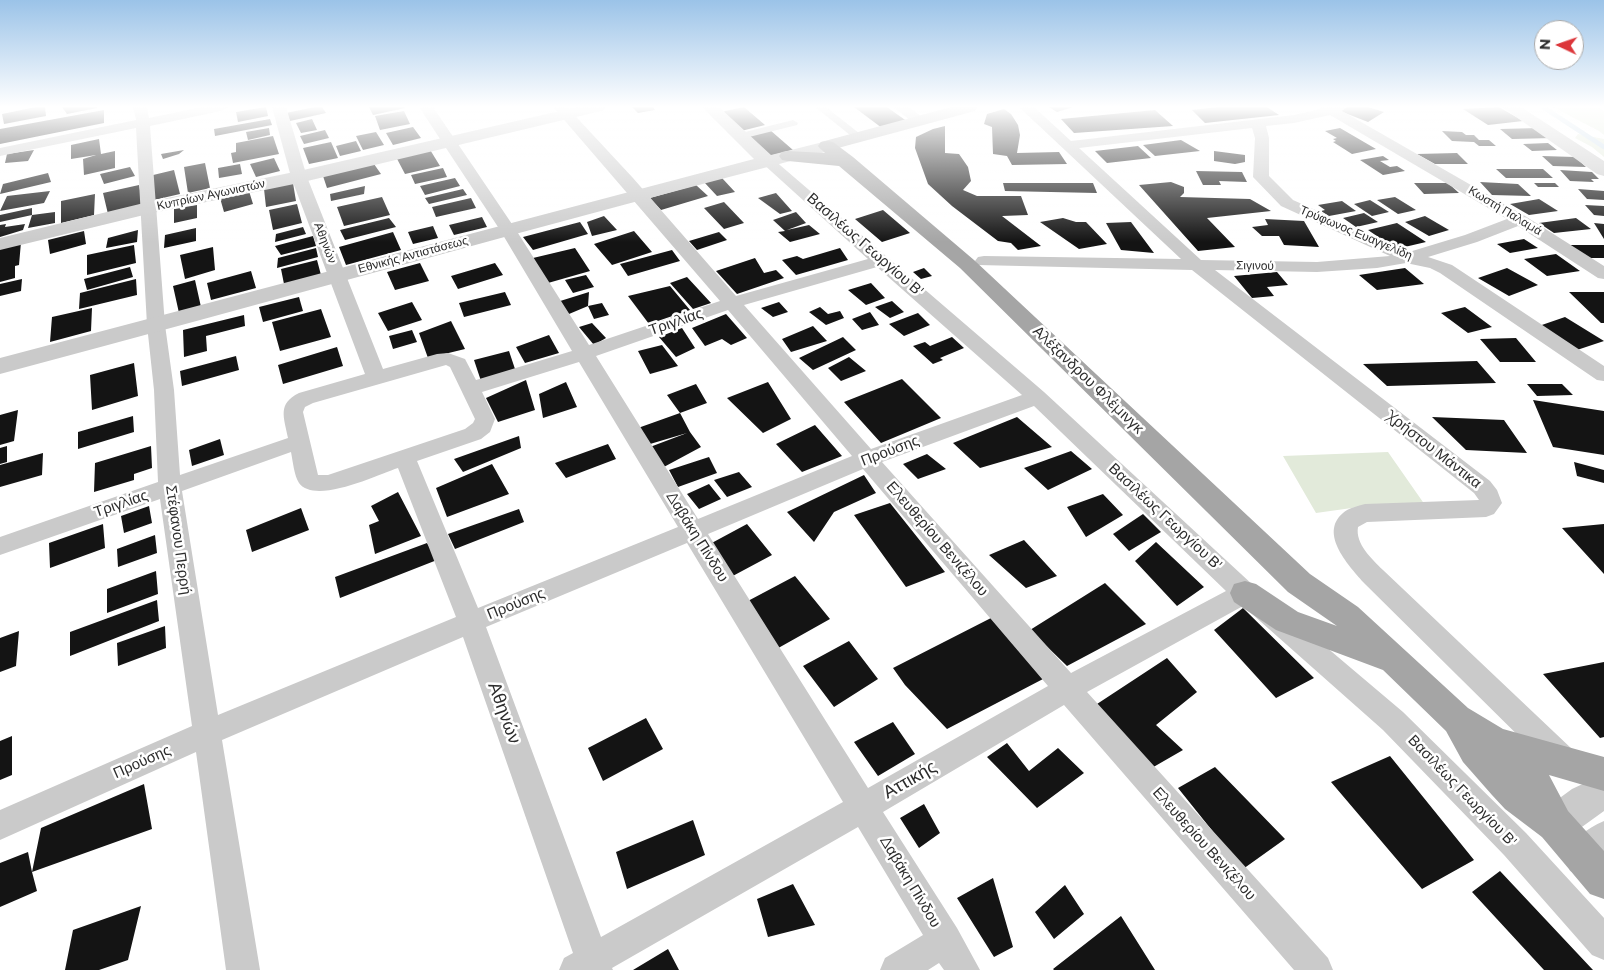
<!DOCTYPE html>
<meta charset="utf-8">
<style>
body{margin:0}
#map{position:relative;width:1604px;height:970px;overflow:hidden;background:#fff;font-family:Montserrat,sans-serif}
canvas{display:block}
.north{position:absolute;left:1534px;top:20px;width:50px;height:50px;box-sizing:border-box;background:#fff;border:1px solid #ababab;border-radius:50%;rotate:273deg;font-size:14px;font-weight:700;line-height:20px;text-align:center;color:#2d2d2d}
.north::after{content:'';display:block;margin:auto;width:18px;height:22px;background:#dc363a;clip-path:polygon(50% 0,100% 100%,50% 72%,0 100%)}
</style>
<div id="map">
<canvas width="1604" height="970"></canvas>
<div class="north">N</div>
</div>
<script>
const context = document.querySelector('canvas').getContext('2d');
context.lineJoin = 'round';
function fillPath(path, color) { context.fillStyle = color; context.fill(path, 'evenodd'); }
function trace(path, color, width, dash) { context.strokeStyle = color; context.lineWidth = width; context.lineCap = dash ? 'butt' : 'round'; context.setLineDash(dash || []); context.stroke(path); }
function write(font, color, halo, rows, align = 'center') {
  context.font = font + ' Montserrat,sans-serif'; context.lineWidth = 5; context.setLineDash([]); context.textBaseline = 'middle'; context.strokeStyle = halo; context.fillStyle = color; for (const [text, x, y, turn = 0] of rows) {
    context.save(); context.translate(x, y); context.rotate((+turn || 0) * Math.PI / 180); context.textAlign = isNaN(turn) ? turn : align; if (halo) context.strokeText(text, 0, 0); context.fillText(text, 0, 0); context.restore();
  }
}
fillPath(new Path2D(`
 M1553,107H1598L1604,111V135L1599,131Z
 M1578,134L1604,139V157L1592,147L1575,138Z
 M1388,452L1425,505L1366,506L1316,513L1283,456Z`), '#e2eada');
trace(new Path2D(`
 M1543,107L1604,147`), '#c7dae9', 4.5);
fillPath(new Path2D(`
 M36,107H45L46,116L4,124L2,114Z
 M62,107H97V108L67,114Z
 M266,107L268,116L238,122L236,112Z
 M315,107H322L326,113L290,121L286,113Z
 M369,107H404L405,108L373,115Z
 M632,107H653L655,110L638,113Z
 M744,107L765,125L741,131L721,112Z
 M854,107H887L908,122L882,128Z
 M1049,107H1073L1057,112Z
 M1218,107H1267L1279,115L1205,123L1192,110Z
 M1348,107H1368L1384,112L1368,122L1340,111Z
 M1499,107L1523,121L1488,125L1463,109Z
 M1004,109L1011,114L1018,125L1020,135L1017,153L1059,152L1067,164L1012,165L1007,156L993,154L992,127L984,124L987,114Z
 M104,110V123L0,144V129Z
 M1155,110L1173,126L1074,133L1061,119Z
 M404,111L410,124L380,130L375,116Z
 M270,119L272,125L215,136L214,129Z
 M312,119L317,130L301,133L296,123Z
 M945,126V153L959,154L968,167L971,181L963,190L977,196H1021L1028,215L1002,216L1041,246L1018,250L1011,243L998,241L952,206L928,184L915,148L916,137L933,129Z
 M413,127L421,138L393,145L386,133Z
 M269,128L270,135L248,140L246,132Z
 M1340,128L1376,149L1352,154L1333,142L1336,141L1333,139L1337,138L1325,131Z
 M1539,128L1552,138L1512,139L1500,129Z
 M325,130L329,138L304,144L300,136Z
 M770,130L793,150L769,156L747,136Z
 M1442,131L1462,132L1466,135H1474L1479,140H1489L1496,146H1479L1474,142L1452,141Z
 M376,132L384,145L363,150L356,136Z
 M273,136L279,154L233,163L231,153L236,152V143Z
 M99,139L101,154L115,151V168L84,175L83,159L96,155L71,159V145Z
 M1181,140L1200,151L1155,156L1143,145Z
 M356,141L361,151L340,156L336,146Z
 M331,142L338,158L309,164L303,148Z
 M1548,143L1557,150L1532,151L1523,144Z
 M1138,146L1151,158L1107,163L1095,151Z
 M429,148L440,166L405,174L395,155Z
 M34,150L28,161L5,163L7,154Z
 M184,150L179,154L163,159L161,154Z
 M1214,151L1245,155V162L1235,164L1214,161Z
 M1457,153L1468,164H1435L1417,154Z
 M1383,156L1389,160L1380,161L1390,167L1397,166L1405,171L1383,175L1360,160Z
 M1542,156L1575,157L1586,167L1553,166Z
 M274,158L280,171L256,177L250,164Z
 M205,163L210,188L188,193L184,167Z
 M240,164L242,174L219,178L218,168Z
 M374,164L381,174L327,188L323,176Z
 M130,167L135,176L104,184L100,174Z
 M443,168L447,177L415,184L411,175Z
 M1496,169H1543L1553,178H1506Z
 M174,170L180,194L154,200L149,176Z
 M1560,170L1592,172L1599,179H1591L1594,182L1570,181Z
 M1196,171L1242,172L1247,182L1219,181L1221,185H1203Z
 M48,173L51,182L0,194L3,184Z
 M455,178L460,186L425,195L420,186Z
 M722,178L735,192L717,196L704,182Z
 M1171,182L1184,187V193L1180,197L1250,199L1271,211L1207,218L1235,247L1198,251L1139,185Z
 M1480,182L1518,184L1531,196L1492,195Z
 M293,183L296,201L266,207L264,189Z
 M1003,183H1093L1097,193L1005,191Z
 M1414,183H1448L1459,193L1424,194Z
 M1534,183H1555L1559,187H1538Z
 M139,185L143,206L108,214L103,193Z
 M696,185L708,196L661,210L650,198Z
 M365,186L364,194L331,201L330,194Z
 M463,189L467,195L429,204L425,198Z
 M1578,189L1604,191V200L1587,199Z
 M50,191L44,203L0,211L7,196Z
 M249,191L253,204L224,212L220,198Z
 M776,193L792,211L780,214L758,198Z
 M95,194L94,215L61,223V201Z
 M382,197L390,215L344,226L337,207Z
 M1395,197L1416,210L1398,214L1377,200Z
 M471,198L476,208L436,217L432,207Z
 M1539,199L1558,211L1529,215L1510,204Z
 M1370,200L1389,212L1372,216L1354,204Z
 M1342,201L1356,211L1329,216L1321,211L1325,210L1318,205Z
 M724,202L744,223L724,229L704,208Z
 M297,204L302,223L273,230L269,210Z
 M197,205V218L174,223V209Z
 M1585,205L1604,206V216L1594,215Z
 M32,208V215L0,222V215Z
 M883,210L910,233L882,242L855,219Z
 M55,212V223L28,228L32,215Z
 M796,212L806,223L787,230L809,225L820,234L790,242L778,232L785,231L773,220Z
 M1364,213L1378,222L1356,227L1343,218Z
 M604,216L617,230L592,236L587,222Z
 M1425,216L1449,230L1429,236L1405,222Z
 M482,217L487,227L454,235L449,225Z
 M389,218L396,227L345,240L340,230Z
 M1063,218L1076,222H1086L1107,244L1079,249L1040,222Z
 M1576,218L1591,229L1554,233L1539,223Z
 M1265,219L1304,221L1319,247L1284,245L1279,236H1262L1252,227L1268,225Z
 M580,222L588,234L533,250L523,237Z
 M1131,222L1154,253L1121,250L1106,223Z
 M1397,223L1426,242L1396,249L1368,230Z
 M1594,223L1604,224V239Z
 M6,224L5,227L25,224L23,230L0,237V225Z
 M433,226L438,238L413,244L408,232Z
 M303,227L306,234L275,242L276,234Z
 M196,228V241L164,248L165,235Z
 M138,230L137,242L106,248L108,238Z
 M84,231L86,244L50,254L48,240Z
 M634,231L652,252L612,265L594,244Z
 M393,232L401,250L346,265L339,247Z
 M719,232L727,240L697,250L689,241Z
 M313,236L316,246L281,255L275,246Z
 M1524,239L1538,248L1510,253L1497,244Z
 M21,242L19,265L15,266V278L0,282V247Z
 M134,245L136,263L87,275V255Z
 M1570,245H1604V258H1586Z
 M213,247L215,270L185,279L180,255Z
 M316,248L318,257L277,268L278,258Z
 M575,248L590,271L548,283L533,258Z
 M840,248L848,260L796,275L782,260L797,256L803,259Z
 M672,250L680,261L628,276L620,264Z
 M1556,254L1580,271L1547,276L1524,259Z
 M755,258L764,273L776,270L784,278L737,294L716,271Z
 M317,260L321,275L284,284L281,269Z
 M420,263L429,281L395,290L387,272Z
 M495,263L503,275L458,289L451,276Z
 M130,267L133,277L87,290L84,279Z
 M924,268L932,276L921,279L913,272Z
 M1405,268L1424,284L1377,290L1359,275Z
 M1507,268L1538,285L1509,296L1478,278Z
 M251,271L256,288L211,300L207,283Z
 M1277,272L1288,285L1267,287L1274,296L1252,298L1234,276Z
 M586,275L594,287L573,293L565,280Z
 M687,277L711,303L693,309L670,283Z
 M22,279L21,291L0,296V284Z
 M136,279L137,295L79,309L80,293Z
 M195,280L201,307L179,313L173,286Z
 M871,283L885,298L866,305L848,290Z
 M670,286L690,310L649,324L628,296Z
 M505,292L511,305L464,317L459,303Z
 M589,292L588,306L569,314L557,302Z
 M1569,292H1604V323H1601Z
 M299,297L303,311L263,322L259,307Z
 M892,301L904,312L890,318L875,307Z
 M412,302L422,320L388,331L378,313Z
 M779,302L788,312L773,317L761,308Z
 M602,303L609,315L594,319L588,306Z
 M820,307L828,314L840,311L844,318L826,325L809,312Z
 M1465,307L1492,327L1468,333L1441,313Z
 M92,308L91,331L50,342L52,317Z
 M321,309L331,337L280,351L272,322Z
 M870,312L879,325L862,330L852,319Z
 M918,313L930,325L904,336L889,324Z
 M726,314L747,338L731,345L722,339L705,346L692,328Z
 M244,315L245,326L206,336L207,351L184,357L183,330Z
 M1565,317L1604,341L1574,351L1536,327Z
 M451,321L465,349L428,358L419,333Z
 M592,323L606,338L594,345L579,327Z
 M813,326L827,341L791,352L782,339Z
 M682,328L695,348L676,357L659,337Z
 M412,330L417,342L393,349L389,336Z
 M549,335L559,353L525,363L516,347Z
 M843,337L856,350L813,370L799,358Z
 M952,337L964,348L940,358L943,360L933,364L913,346L925,342L930,346Z
 M1516,338L1536,362H1500L1480,339Z
 M662,345L678,366L650,374L638,351Z
 M337,347L343,366L283,384L278,365Z
 M509,351L515,369L481,381L474,360Z
 M236,356L239,370L182,386L180,371Z
 M849,357L866,371L841,381L828,368Z
 M1477,361L1496,383L1387,386L1363,364Z
 M134,363L138,396L92,410L90,375Z
 M902,379L941,418L881,443L844,402Z
 M526,380L535,410L498,422L486,398Z
 M566,382L577,407L543,418L539,394Z
 M768,382L791,419L763,433L727,398Z
 M696,384L707,403L680,413L667,395Z
 M1527,384H1562L1573,395L1537,396Z
 M1533,400L1604,411V455L1553,447Z
 M18,410L14,441L0,445V415Z
 M680,413L690,432L701,447L662,468L650,447L687,433L650,444L638,428Z
 M133,416L134,432L78,449V432Z
 M1017,417L1052,447L980,468L953,443Z
 M1432,417L1504,420L1527,453L1466,450Z
 M815,425L842,456L802,472L776,444Z
 M519,436L521,448L463,472L454,459Z
 M220,439L224,455L192,466L189,450Z
 M608,444L616,459L566,478L555,463Z
 M7,446V462L0,464V448Z
 M151,446L152,468L134,474V480L94,492L95,463Z
 M1071,451L1092,469L1048,490L1024,468Z
 M43,453L42,475L0,487V465Z
 M927,454L946,469L918,479L903,464Z
 M709,457L717,473L678,487L669,470Z
 M1574,462L1604,470V483L1577,476Z
 M492,464L509,494L447,517L436,488Z
 M739,472L752,487L727,497L714,480Z
 M864,475L876,493L834,512L814,542L787,512Z
 M709,484L721,499L699,509L687,494Z
 M398,492L421,536L375,554L369,525L379,521L371,506Z
 M1103,494L1123,515L1086,537L1067,507Z
 M890,503L945,572L906,587L854,515Z
 M149,506L152,523L124,533L121,516Z
 M301,508L309,530L252,552L246,530Z
 M519,509L524,522L455,549L448,534Z
 M1143,514L1161,532L1129,551L1113,534Z
 M103,524L105,548L50,568L49,543Z
 M747,524L772,555L729,578L708,545Z
 M1604,524V574L1562,528Z
 M155,535L157,553L118,567L117,549Z
 M1024,540L1057,576L1026,588L989,555Z
 M1156,542L1204,587L1177,606L1135,561Z
 M427,543L437,560L340,598L335,577Z
 M156,571L158,594L107,613V589Z
 M795,576L830,619L773,651L746,602Z
 M1105,583L1146,624L1067,666L1030,630Z
 M157,600L159,621L70,656V632Z
 M1243,608L1314,678L1276,698L1214,630Z
 M991,618L1043,679L947,729L905,685L893,668Z
 M165,626L166,648L118,666L117,643Z
 M19,631L16,666L0,672V638Z
 M849,641L878,679L834,707L803,666Z
 M1167,658L1197,692L1156,725L1183,750L1150,769L1097,704Z
 M1604,662V737L1600,738L1543,674Z
 M646,718L663,749L603,781L588,748Z
 M893,722L915,754L878,776L854,742Z
 M12,736V775L0,780V741Z
 M1007,743L1029,771L1058,748L1084,773L1037,808L987,757Z
 M1390,756L1474,860L1422,889L1331,782Z
 M1215,767L1285,839L1243,869L1178,788Z
 M144,784L152,829L32,872L37,891L0,907V863L28,852L32,872L41,828Z
 M924,804L940,833L919,848L900,818Z
 M693,820L705,855L627,889L616,852Z
 M1500,871L1593,970H1544L1472,892Z
 M993,878L1013,947L994,957L957,898Z
 M793,884L815,925L768,937L757,899Z
 M1065,885L1084,914L1054,939L1035,912Z
 M141,906L128,960L99,970H65L73,930Z
 M1121,916L1155,970H1054L1053,969Z
 M668,949L679,970H633Z`), '#141414');
fillPath(new Path2D(`
 M815,107H826L864,137L859,140L855,139Z
 M793,120L798,123L797,125L741,139L736,136L737,134Z`), '#cacaca');
fillPath(new Path2D(`
 M133,107H147L149,118L202,107H228L221,111L150,126L165,325L174,390L180,475L288,438C284,417 277,404 299,393L365,374L291,177L272,107H286L307,177L383,369L437,354L448,353L465,359L476,380L572,351L500,230L419,107H433L516,230L589,345L720,301L553,107H567L633,178L736,296L868,259L761,162L763,159H773L1044,392L1254,586L1403,712L1526,833L1604,918V960L1592,955L1504,855L1383,730L1243,606L1087,692L1328,958L1333,970H1294L1064,705L883,812L957,928L980,970H944L939,963L928,970H880L885,958L923,935L858,827L612,968L613,970H559L564,958L573,953L463,637L222,740L260,970H226L196,752L0,840V810L192,726L160,499L0,555V537L158,482L154,390L147,325L136,128L0,156V148L136,120ZM877,267L1022,395L871,449L744,305ZM728,310L852,456L698,519L596,356ZM579,362L678,527L478,608L417,461L481,439L490,432L495,419L482,392ZM446,365L450,367L475,419L473,423L465,429L328,475H318L303,412L305,407L313,403ZM1034,406L1226,591L1071,673L882,462ZM291,452C293,462 294,475 299,483C315,505 377,475 398,468L456,617L218,715L182,491ZM863,469L1048,686L868,788L708,534ZM687,543L843,802L601,937L486,627Z
 M893,107H909L926,120L919,124L914,123Z
 M1019,107H1034L1071,141L1294,115L1321,109L1319,107H1346L1342,111L1525,216L1604,266V279L1598,278L1518,226L1477,242L1428,257L1452,265L1604,366V381L1597,380L1440,273L1430,268L1406,263L1377,268L1317,272L1215,270L1490,481L1497,490L1502,503L1494,514L1486,517L1367,522L1358,527C1355,544 1372,559 1383,570L1573,750L1578,760L1573,770L1563,774L1553,770L1365,584C1350,567 1318,534 1343,513C1348,508 1358,506 1365,504L1479,500L1474,493L1192,270L978,265L975,261L978,257L984,256L1181,259ZM1330,115L1507,219L1465,235L1409,252L1293,200L1269,176V138L1266,126L1294,123ZM1252,128L1255,138L1253,177L1281,206L1390,256L1317,262L1201,260L1079,148Z`), '#cacaca');
fillPath(new Path2D(`
 M577,107H605L603,111L597,112L299,183L148,214L0,250V238L148,202L299,171Z
 M702,107H719L771,155L827,141L833,142L836,146L833,150C556,221 278,300 0,374V358L754,159Z
 M1502,107H1521L1604,161V176L1597,174Z
 M1604,774V811L1568,837L1555,842L1542,837L1536,824L1542,811L1572,789Z
 M1604,821V865L1598,871L1584,876L1570,871L1565,857C1572,839 1586,829 1604,821Z`), '#cacaca');
fillPath(new Path2D(`
 M951,107H977L975,111L827,151L821,150L818,146L821,142Z`), '#b7b7b7');
fillPath(new Path2D(`
 M827,141L833,142L853,157L974,260L1310,574L1358,607L1468,708L1503,729L1604,757V791L1549,775L1568,811L1604,851V899L1590,894L1542,837L1505,809L1492,795L1463,762L1446,731L1383,670L1276,630L1234,602L1230,593L1234,584L1245,581L1256,584L1298,612L1337,626L1288,592L960,268L839,166L788,161L782,160L779,156L782,152L788,151L825,153L818,146L821,142Z`), '#a5a5a5');
const sky = context.createLinearGradient(0, 0, 0, 242);
sky.addColorStop(0, '#9bc3e8');
sky.addColorStop(0.44, '#fff');
sky.addColorStop(1, '#ffffff00');
context.fillStyle = sky;
context.fillRect(0, 0, 1604, 242);
write('12px', '#2d2d2d', '#fff', [
 ["Κυπρίων Αγωνιστών",211,195,-12],
 ["Κωστή Παλαμά",1505,211,31],
 ["Τρύφωνος Ευαγγελίδη",1356,233,23],
 ["Αθηνών",325,243,69],
 ["Εθνικής Αντιστάσεως",413,255,-15],
 ["Σιγινού",1255,266,1]
]);
write('15px', '#2d2d2d', '#fff', [
 ["Βασιλέως Γεωργίου Β'",865,245,41],
 ["Τριγλίας",676,322,-19],
 ["Αλέξανδρου Φλέμινγκ",1088,380,44],
 ["Χρήστου Μάντικα",1434,450,38],
 ["Προύσης",890,451,-21],
 ["Τριγλίας",121,504,-19],
 ["Βασιλέως Γεωργίου Β'",1165,517,43],
 ["Δαβάκη Πίνδου",697,537,58],
 ["Ελευθερίου Βενιζέλου",937,539,49],
 ["Στέφανου Περρή",178,540,82],
 ["Προύσης",516,604,-22],
 ["Προύσης",142,762,-24],
 ["Βασιλέως Γεωργίου Β'",1462,791,46],
 ["Ελευθερίου Βενιζέλου",1204,844,48],
 ["Δαβάκη Πίνδου",910,882,59]
]);
write('18px', '#2d2d2d', '#fff', [
 ["Αθηνών",504,713,70],
 ["Αττικής",910,780,-30]
]);
</script>
